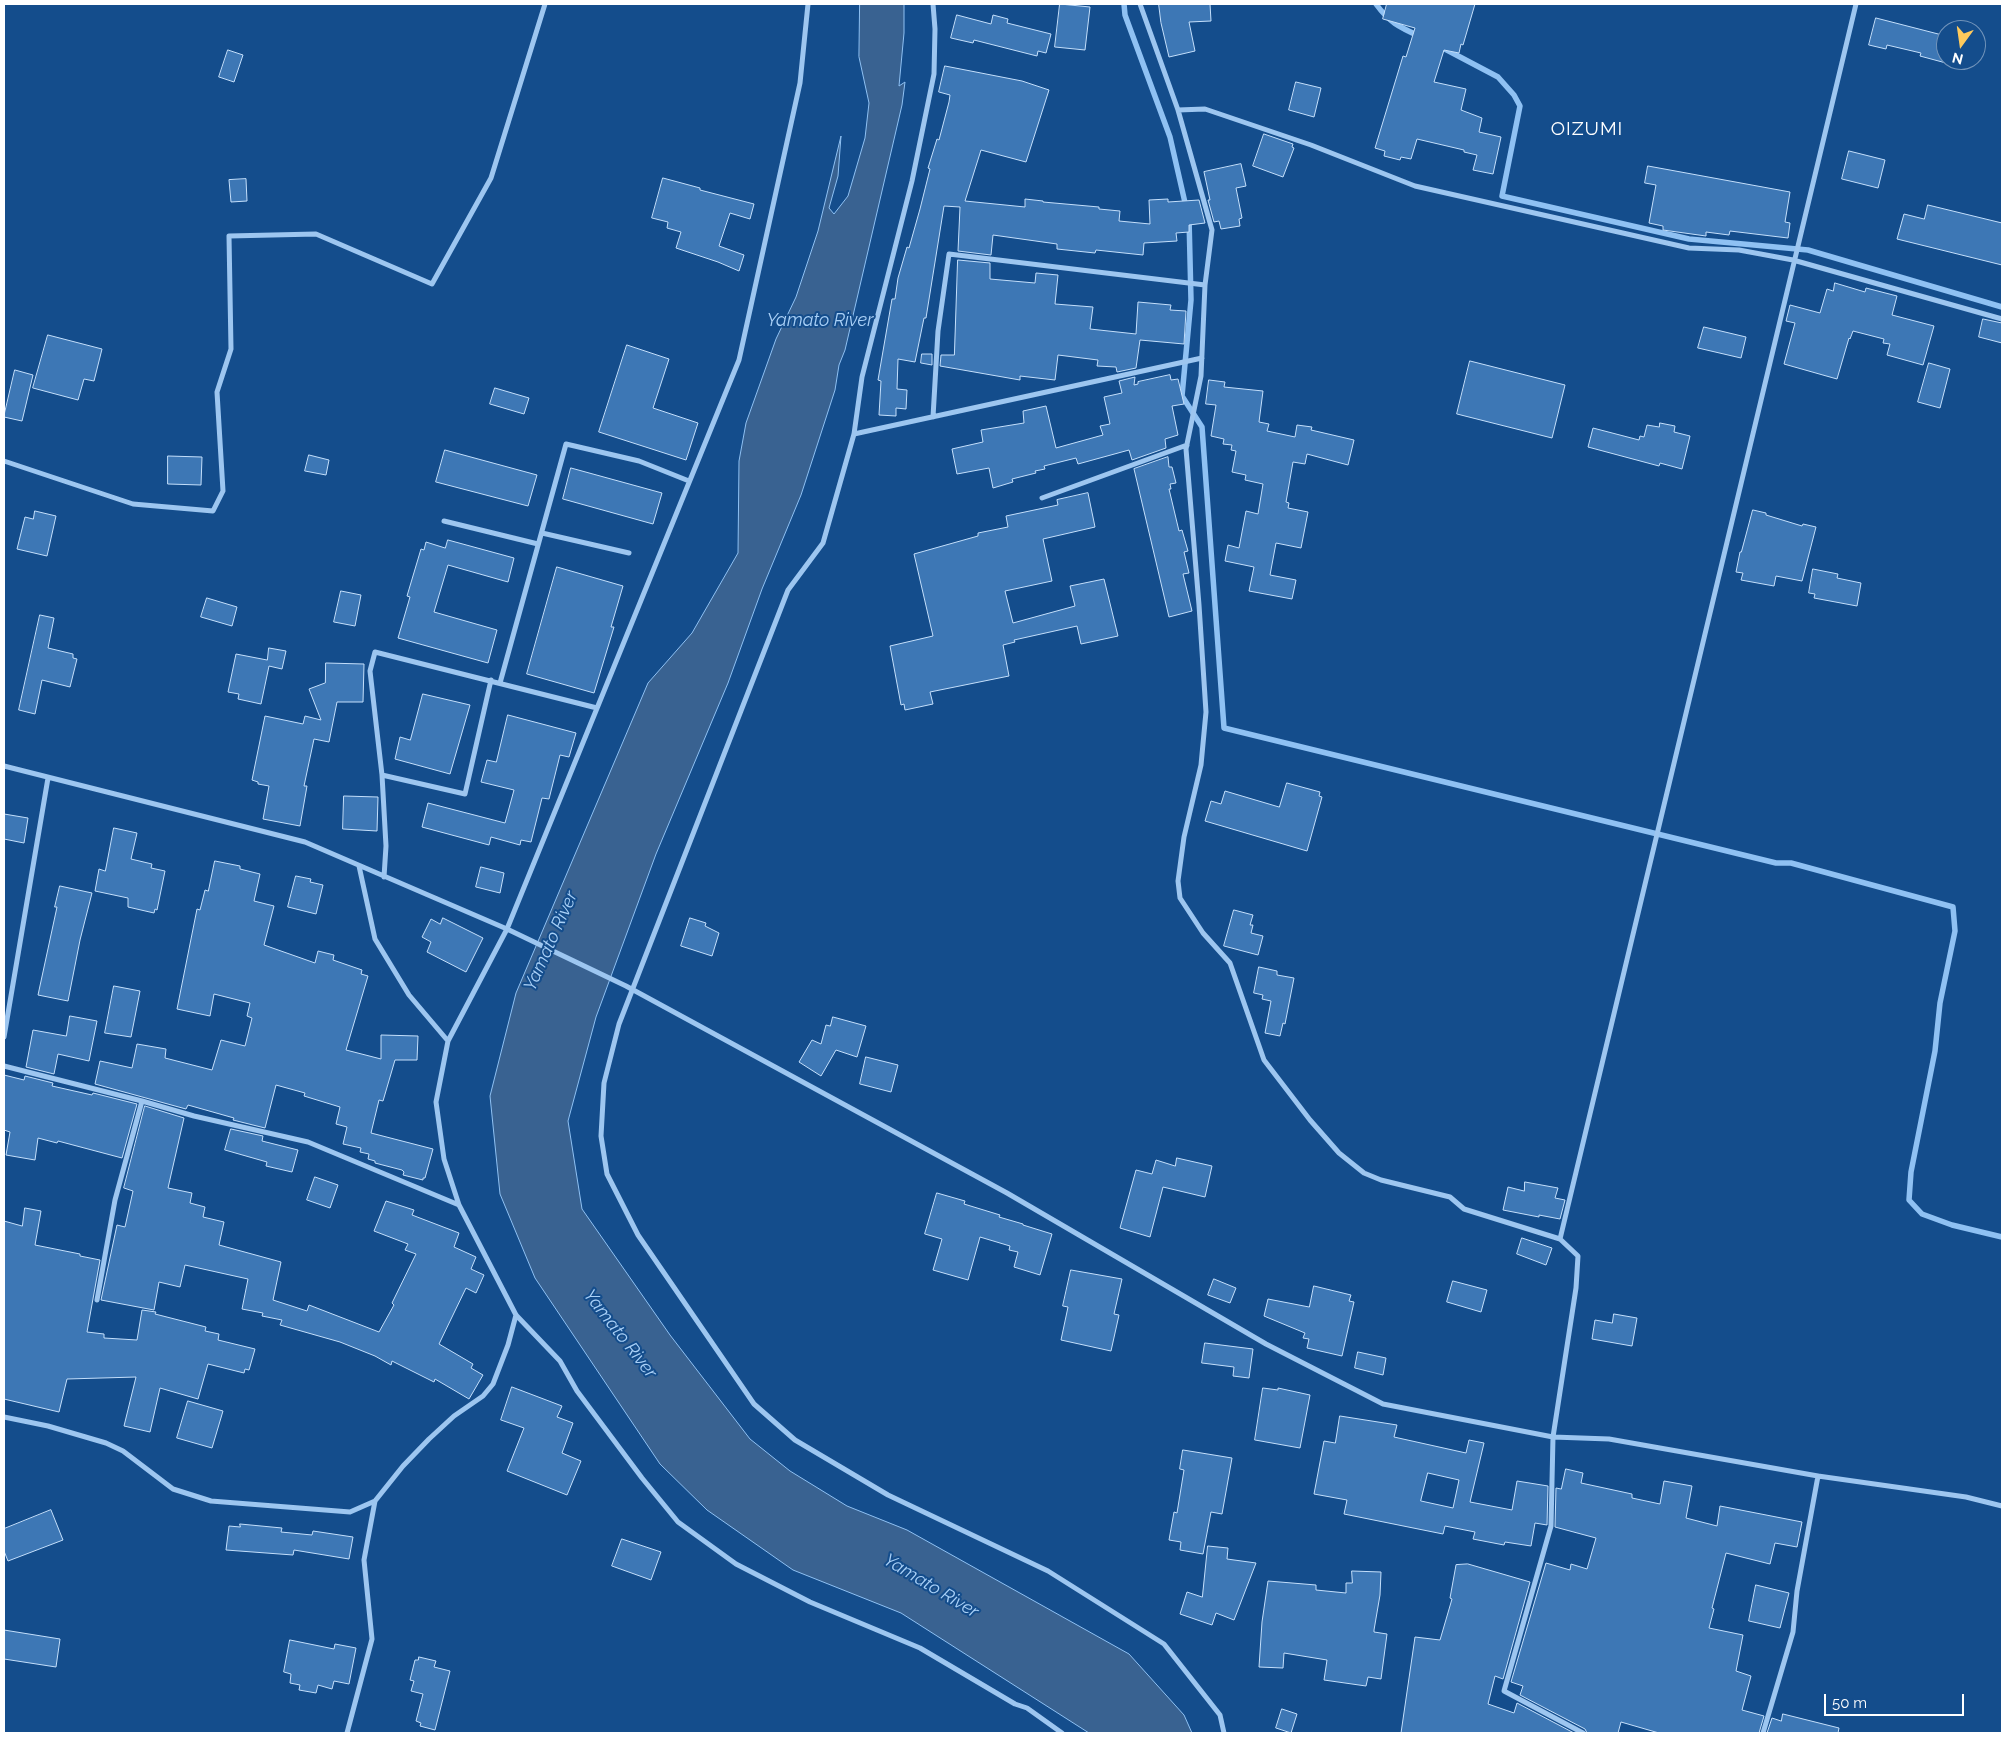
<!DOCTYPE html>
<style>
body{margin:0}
#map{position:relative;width:2006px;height:1737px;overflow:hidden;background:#144d8c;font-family:Raleway,sans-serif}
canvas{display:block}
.frame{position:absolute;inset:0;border:5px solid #fff;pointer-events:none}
.north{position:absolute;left:1936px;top:20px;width:50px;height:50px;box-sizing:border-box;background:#144d8c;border:1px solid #7294ba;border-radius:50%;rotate:194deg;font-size:14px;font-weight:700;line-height:20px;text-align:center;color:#fff}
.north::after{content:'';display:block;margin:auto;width:18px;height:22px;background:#ffca5c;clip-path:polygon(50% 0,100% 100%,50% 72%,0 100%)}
.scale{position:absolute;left:1824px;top:1694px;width:140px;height:22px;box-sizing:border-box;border:2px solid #fff;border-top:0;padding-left:6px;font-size:15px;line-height:18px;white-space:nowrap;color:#fff;-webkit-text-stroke:4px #144d8c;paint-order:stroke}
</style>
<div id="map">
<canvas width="2006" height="1737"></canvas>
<div class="frame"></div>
<div class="north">N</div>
<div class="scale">50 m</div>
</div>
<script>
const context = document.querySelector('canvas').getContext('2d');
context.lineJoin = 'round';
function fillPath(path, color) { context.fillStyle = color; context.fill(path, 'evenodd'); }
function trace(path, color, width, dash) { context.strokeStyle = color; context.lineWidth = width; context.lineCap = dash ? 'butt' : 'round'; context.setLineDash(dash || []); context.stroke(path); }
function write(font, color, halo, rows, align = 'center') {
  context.font = font + ' Raleway,sans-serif'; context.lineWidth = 4; context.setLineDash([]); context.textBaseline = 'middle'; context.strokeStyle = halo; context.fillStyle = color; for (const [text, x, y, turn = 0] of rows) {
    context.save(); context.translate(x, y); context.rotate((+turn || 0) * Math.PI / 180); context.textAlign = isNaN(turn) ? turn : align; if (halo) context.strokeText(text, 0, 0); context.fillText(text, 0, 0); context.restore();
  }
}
const water = new Path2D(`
 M860,4H904V33L899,86L905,82L902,105L845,350L839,365L835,390L801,495L762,589L728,683L656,854L596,1017L568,1121L582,1209L670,1335L750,1439L790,1471L847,1506L907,1530L1129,1654L1184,1715L1192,1733H1089L901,1613L793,1570L707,1510L660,1464L535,1278L500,1194L490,1096L516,993L648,683L692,633L738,553L739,461L746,423L776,339L796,297L818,231L841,136L838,176L829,208L834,214L848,196L865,138L869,103L859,57Z`);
fillPath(water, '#396291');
trace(water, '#8fc1f3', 1);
trace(new Path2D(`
 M1124,4L1125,15L1170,137L1186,207
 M1376,4C1389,22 1399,27 1419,36
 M1443,48L1498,77L1514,95L1520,106L1502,196L1689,239L1808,250L2002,307
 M1189,218L1191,300L1182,396L1202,427L1224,728L1776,863H1791L1953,907L1955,931L1940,1003L1935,1051L1911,1172L1909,1200L1922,1214L1952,1225L2002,1237`), '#8fc1f3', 5.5);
const building = new Path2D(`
 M1060,4L1090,7L1085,50L1055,47Z
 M1159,4H1210L1211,21L1189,22L1195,51L1169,57L1161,23Z
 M1387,4H1475L1463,45L1461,44L1459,53L1444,50L1434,82L1466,89L1461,110L1482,118L1479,132L1501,137L1493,174L1473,170L1477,155L1464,152V150L1417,139L1411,159L1401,157L1400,160L1384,156L1385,151L1375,148L1403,56L1406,57L1415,28L1383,19Z
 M957,15L991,24L993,15L1008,19L1007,23L1051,34L1046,53L1038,51L1037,56L974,40L973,43L951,38Z
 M1876,18L1946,36V63L1920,56L1921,53L1887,45L1886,49L1869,45Z
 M228,50L243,55L234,82L219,77Z
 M945,66L1022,81L1049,90L1026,162L981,150L965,201L1025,207V199L1043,201V202L1099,207V209L1120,211L1119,221L1150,224L1149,200L1168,199V202L1199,200L1205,223L1189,225V232L1176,233L1177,241L1144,243L1143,255L1096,250L1095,253L1057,249V244L993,235L991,255L958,251L960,207L944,206L926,318H924L915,362L898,359L897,389L907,390L906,409L896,408V416L879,415L881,381L878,380L892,299H895L898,278L907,247L909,248L920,209L930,169L928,168L937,139L939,140L949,102L950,95L939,92Z
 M1296,82L1321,88L1314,117L1289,110Z
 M1264,134L1293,144L1292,147L1294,148L1283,177L1253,166Z
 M1849,151L1885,160L1878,188L1842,179Z
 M1241,164L1246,186L1236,188L1242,218L1239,219L1240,226L1221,229L1219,221L1214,222L1208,200H1210L1204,172Z
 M1648,166L1790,192L1785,222L1790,223L1788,238L1730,231L1729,235L1706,232V236L1663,230V226L1649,223L1656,185L1645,183Z
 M663,178L700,188V190L754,204L750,219L730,213L719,246L744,255L739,271L718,262L676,248L681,232L667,228L668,222L652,218Z
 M246,179L247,201L231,202L229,180Z
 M1928,205L2002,223V265L1897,239L1904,214L1924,219Z
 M958,260L990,263V279L1035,283L1036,273L1058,275L1055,304L1093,307L1090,329L1136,334L1138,302L1171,305L1170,310L1186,311L1184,344L1140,340L1136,368L1117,372L1116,367L1097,366L1098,360L1058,355L1055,380L1020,376V380L940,366L941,355H954Z
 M1835,283L1865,292L1866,288L1897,296L1892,315L1934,326L1923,365L1887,355L1890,344L1883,343L1884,339L1853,331L1850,339L1849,338L1837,379L1784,364L1795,323L1786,321L1790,305L1820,313L1827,289L1833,291Z
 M1983,319L2002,323V343L1979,337Z
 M1704,327L1746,337L1741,358L1698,348Z
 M48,335L102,349L94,381L84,379L78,400L33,388Z
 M627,345L669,359L653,408L698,423L686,460L599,432Z
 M922,354H932V365L921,363Z
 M1470,361L1565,385L1552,438L1457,414Z
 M1929,363L1950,369L1940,408L1918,402Z
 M15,370L33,375L22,421L4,417Z
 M1170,375L1171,380L1178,379L1184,404L1172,406L1178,435L1165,439L1166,448L1132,460L1129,450L1078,464L1076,458L1044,466L1045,469L1035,471L1036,473L1012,479L1013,482L993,488L989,468L957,474L952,449L983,442L981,430L1024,423L1023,411L1046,406L1056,448L1103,435L1100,426L1110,424L1104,397L1122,393L1119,381L1135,377L1134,385L1138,384V382Z
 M1209,380L1225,382L1224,387L1263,391L1259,422L1269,424L1267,431L1295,437L1297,425L1312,427L1311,430L1354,440L1348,465L1307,454L1305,464L1293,462L1286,502L1289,503L1288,508L1308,512L1301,548L1276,543L1270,575L1296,580L1292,599L1249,591L1254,567L1225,561L1228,545L1239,548L1246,511L1258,514L1263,484L1245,480L1246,475L1232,472L1236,451L1231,450L1232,445L1223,444L1224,439L1211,436L1216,405L1206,404Z
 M495,388L529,398L524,414L490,404Z
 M1660,423L1675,426L1674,432L1690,436L1682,469L1660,463L1659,466L1588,447L1593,428L1639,440L1640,436L1644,437L1647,425L1659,427Z
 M445,450L537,475L528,506L436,482Z
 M309,455L329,460L326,475L305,471Z
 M168,456L202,457L201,485L168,484Z
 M1168,457L1169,467H1172L1176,483L1170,484L1171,489H1169L1179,531L1182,530L1188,551L1184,552L1189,573L1183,574L1192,611L1169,617L1134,469Z
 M571,468L662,493L653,524L563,499Z
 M1088,493L1095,527L1043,539L1052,581L1005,591L1013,623L1075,606L1070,586L1104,579L1118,636L1081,644L1077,626L1014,640L1015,642L1003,645L1009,676L930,692L933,704L905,710L904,704L901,705L890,646L933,636L914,554L978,536V533L1008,527L1006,516L1058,505L1057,500Z
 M1753,510L1766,513V515L1802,526L1803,524L1816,527L1802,581L1776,576L1774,586L1741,580L1743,573L1736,572L1740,552H1741Z
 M35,511L56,516L47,556L17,549L25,517L33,519Z
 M448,540L514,558L508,582L448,565L434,612L497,630L488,663L398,638L410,597L407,596L421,549L424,550L426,542L445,548Z
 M557,567L623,586L611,627H614L594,693L527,674Z
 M1813,569L1838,574L1837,578L1861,583L1857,606L1814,598L1815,594L1809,593Z
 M341,591L361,595L355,626L334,622Z
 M207,598L237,607L232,626L201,617Z
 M40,615L54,618L48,648L73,654V658L77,659L70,687L42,680L35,714L19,710Z
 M269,648L286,651L282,669L269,666L261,704L238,699L239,694L228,692L236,654L267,660Z
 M326,663L364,664L363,702H337L329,742L314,739L304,786H307L300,826L263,819L269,786L258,784V782L252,780L265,716L303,724L305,716L321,720L309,689L325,683Z
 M423,694L470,705L450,774L395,759L400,737L410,740Z
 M508,715L576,733L569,757L560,755L549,799L542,798L531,842L521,840L520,845L491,837L489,845L422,827L428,803L505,823L514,790L481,782L487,760L496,762Z
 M1287,783L1320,792L1319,796L1322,797L1307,851L1205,821L1211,801L1221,804L1225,791L1279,807Z
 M344,796L378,797L377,831L343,829Z
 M4,814L28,818L24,843L4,839Z
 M114,828L137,833L131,859L152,864L151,868L165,871L157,910L155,909L154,913L128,907V898L95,891L99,869L105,871Z
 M215,861L240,866V869L260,874L254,901L274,906L264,945L315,963L318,951L334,955L333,960L362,970L361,974L368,976L346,1050L381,1059V1035L418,1036L417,1060H395L383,1101L379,1100L371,1133L433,1149L425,1178H423V1180L403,1175L404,1172L402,1170L375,1163V1161L368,1159L369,1154L360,1152L361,1148L343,1144L347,1127L336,1124L340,1107L304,1096L305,1093L276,1085L265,1128L233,1120L234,1118L188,1105L186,1109L95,1084L100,1061L132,1068L137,1044L166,1049L165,1058L212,1070L221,1040L245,1046L252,1018L247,1016L250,1003L214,994L210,1016L177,1009L197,909L200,910L205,890L208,891Z
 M481,867L504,873L500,893L476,887Z
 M296,876L311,879L310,882L323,885L316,914L288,907Z
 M60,886L92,893L80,940L68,1001L38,995L57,907H55Z
 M1234,910L1253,915L1250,925H1253L1251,933L1263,936L1258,955L1224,946Z
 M443,918L483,938L466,972L427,952L431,942L422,937L431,919L440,924Z
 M690,918L706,923L705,926L719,933L712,956L681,946Z
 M1259,967L1277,971V975L1294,978L1285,1024L1283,1023L1280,1036L1265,1033L1271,1001L1262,999L1263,995L1254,993Z
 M114,986L140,991L131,1037L105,1033Z
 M70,1016L97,1021L89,1061L58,1054L54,1074L26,1067L33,1030L66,1036Z
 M833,1017L866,1026L857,1057L836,1050L821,1076L799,1062L812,1040L821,1044L826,1025L830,1026Z
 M866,1057L898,1065L891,1092L860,1084Z
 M4,1075L24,1080L25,1076L53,1083L52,1086L92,1095L93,1093L137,1104L122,1158L58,1141L57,1143L38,1138L35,1160L6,1155L10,1132L4,1130Z
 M145,1106L184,1118L168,1188L192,1193L190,1203L205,1207L203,1217L224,1222L219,1245L281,1262L273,1300L307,1311L309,1305L379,1332L394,1305L392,1303L416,1254L405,1250L408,1244L374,1231L386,1201L414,1210L412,1215L459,1233L454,1247L476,1257L471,1269L484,1275L476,1293L466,1288L439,1344L473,1364L471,1368L483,1375L469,1399L435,1379L434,1382L392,1361L391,1365L375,1356L340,1342L280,1325L282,1320L262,1316L263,1313L242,1309L248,1279L185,1265L180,1287L159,1282L154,1310L101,1300L117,1225L125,1227L133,1191L124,1188Z
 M231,1129L263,1136L262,1141L298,1150L292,1172L266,1166L267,1162L225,1150Z
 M1177,1158L1212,1166L1205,1197L1163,1187L1150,1237L1120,1228L1136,1170L1152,1174L1156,1160L1175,1166Z
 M315,1177L338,1185L330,1208L307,1200Z
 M1525,1182L1558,1188L1555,1198L1565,1200L1560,1219L1539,1215V1217L1503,1210L1508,1187L1524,1191Z
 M937,1193L965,1201L964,1204L1000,1215L999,1217L1023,1224V1225L1052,1234L1040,1275L1014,1267L1018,1252L1009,1250L1010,1246L980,1237L968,1280L933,1270L942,1239L925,1234Z
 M25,1208L41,1211L35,1245L80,1254V1256L100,1260L87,1332L104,1334V1338L137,1340L142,1310L156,1312L155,1314L206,1327L205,1331L219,1334L218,1340L255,1349L249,1370L245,1369L244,1373L208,1364L198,1399L160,1388L150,1432L124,1426L136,1377L67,1379L59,1412L4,1399V1221L22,1226Z
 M1522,1238L1552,1248L1546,1265L1517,1254Z
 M1071,1270L1122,1279L1114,1314L1119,1315L1111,1351L1061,1340L1068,1307L1063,1306Z
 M1214,1279L1236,1288L1230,1303L1208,1295Z
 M1453,1281L1487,1290L1481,1312L1447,1302Z
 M1314,1286L1351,1295L1349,1301L1354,1302L1342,1356L1307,1348L1309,1339L1303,1338L1305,1333L1264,1316L1268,1299L1309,1307Z
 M1614,1314L1637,1318L1632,1346L1592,1339L1595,1320L1612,1323Z
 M1205,1343L1253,1349L1249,1378L1233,1376L1234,1367L1202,1363Z
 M1358,1352L1386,1358L1383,1375L1355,1368Z
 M512,1387L562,1406L557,1417L573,1423L562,1453L581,1461L567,1495L507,1471L524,1428L501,1420Z
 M1263,1388L1278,1390V1388L1310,1395L1300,1448L1255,1440Z
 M188,1401L223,1411L212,1448L177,1438Z
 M1340,1416L1397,1425L1394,1437L1466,1453L1469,1440L1484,1443L1470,1502L1512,1510L1517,1481L1548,1486L1547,1525L1535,1523L1531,1546L1505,1542L1504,1545L1473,1539L1475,1532L1445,1526L1443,1534L1344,1514L1347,1500L1314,1494L1324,1441L1335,1443ZM1428,1473L1459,1480L1453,1508L1421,1501Z
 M1183,1450L1232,1458L1222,1514L1211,1512L1203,1554L1180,1550L1181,1542L1169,1540L1174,1512L1177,1513L1184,1470L1180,1469Z
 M1566,1469L1583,1473L1581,1483L1632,1494V1498L1660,1504L1664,1481L1692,1486L1686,1518L1717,1526L1720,1506L1802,1522L1797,1547L1775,1543L1770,1564L1726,1553L1712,1608L1714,1609L1709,1628L1743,1635L1736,1671L1751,1676L1742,1710L1764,1716L1759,1733H1659L1621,1722L1618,1733H1587L1585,1729L1520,1695L1523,1686L1511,1682L1546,1563L1570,1570L1571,1564L1587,1569L1596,1538L1555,1527L1556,1488L1561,1489Z
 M51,1510L63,1540L8,1561L4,1551V1529Z
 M240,1524L282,1528L281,1532L312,1535L313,1531L353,1537L349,1559L294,1550L293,1555L226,1550L229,1526L240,1527Z
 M622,1539L661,1552L651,1580L612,1566Z
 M1208,1546L1228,1548L1227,1559L1256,1563L1234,1620L1216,1613L1212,1625L1180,1614L1187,1592L1202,1597Z
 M1468,1564L1530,1582L1503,1679L1495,1676L1488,1704L1514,1713L1517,1703L1574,1733H1401L1415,1637L1440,1640L1452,1599L1450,1598L1456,1565Z
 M1352,1571L1381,1572L1380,1595L1374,1630V1632L1387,1634L1381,1679L1368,1677L1366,1686L1324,1680L1327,1660L1284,1653L1283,1668L1259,1667L1262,1622L1268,1581L1316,1585V1590L1346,1593V1583H1352Z
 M1756,1585L1789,1593L1780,1628L1749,1621Z
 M4,1630L60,1639L56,1667L4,1659Z
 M290,1640L334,1649L335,1644L356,1648L349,1684L334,1681L332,1689L318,1685L316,1693L299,1690L300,1685L290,1683L291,1674L284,1672Z
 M419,1657L436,1661L434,1667L450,1671L435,1730L420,1726L421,1723L416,1721L423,1694L411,1691L414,1681L410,1680L415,1660H418Z
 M1282,1709L1297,1714L1291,1733L1276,1728Z
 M1783,1714L1839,1728L1838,1733H1767L1772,1718L1781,1721Z`);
fillPath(building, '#3d77b5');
trace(building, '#c4dffb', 1);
trace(new Path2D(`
 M933,4L935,29L934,74L912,181L862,377L854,434L823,543L788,590L619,1024L604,1083L601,1136L607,1174L638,1235L754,1404L795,1440L888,1495L1048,1571L1164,1644L1220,1715L1224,1733
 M1140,4L1178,110L1212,230L1205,285L1201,376L1186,449L1199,605L1206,712L1201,765L1184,837L1178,881L1180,898L1203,933L1230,963L1264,1060L1310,1120L1339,1153L1364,1173L1381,1180L1450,1197L1464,1209L1560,1239L1578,1256L1576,1288L1553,1437L1551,1526L1504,1691L1583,1733
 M1178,110L1205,109L1311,145L1415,186L1689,248L1739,250L1793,260L2002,319
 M933,417L938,331L949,254L1205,285
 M854,434L1202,358
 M4,461L133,504L213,511L223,491L217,392L231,349L229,236L316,234L432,284L491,178L545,4
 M1042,498L1187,445
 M444,521L538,544
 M542,533L629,553
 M500,683L566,444L639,461L689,481
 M4,766L305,842L507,929L626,986L1007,1193L1266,1344L1383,1404L1553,1437L1609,1439L1818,1476L1966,1497L2002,1506
 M382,775L465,794L491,680
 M359,866L375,939L409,995L448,1041L436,1102L444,1159L459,1205L516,1315L560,1361L577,1391L642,1478L678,1522L736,1564L810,1602L920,1648L1015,1704L1027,1708L1062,1733
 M384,877L386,846L382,775L370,671L375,652L597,708
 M4,1037L48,778
 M448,1041L507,929L739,360L800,83L808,4
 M4,1066L142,1101L194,1116L308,1142L459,1205
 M1560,1239L1856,4
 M97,1300L115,1200L142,1101
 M4,1417L48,1426L106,1443L123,1451L173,1489L211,1501L350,1512L375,1501L403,1466L429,1439L454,1416L483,1396L493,1384L508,1345L516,1315
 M347,1733L372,1639L364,1560L375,1501
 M1763,1733L1793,1632L1797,1591L1818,1476`), '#9dc6f0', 5);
write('italic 18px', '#a9d0f7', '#144d8c', [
 ["Yamato River",820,321],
 ["Yamato River",551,941,-66],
 ["Yamato River",620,1334,52],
 ["Yamato River",931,1586,31]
]);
context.letterSpacing = '1px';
write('19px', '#fff', '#144d8c', [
 ["OIZUMI",1587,129]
]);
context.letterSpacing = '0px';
</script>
